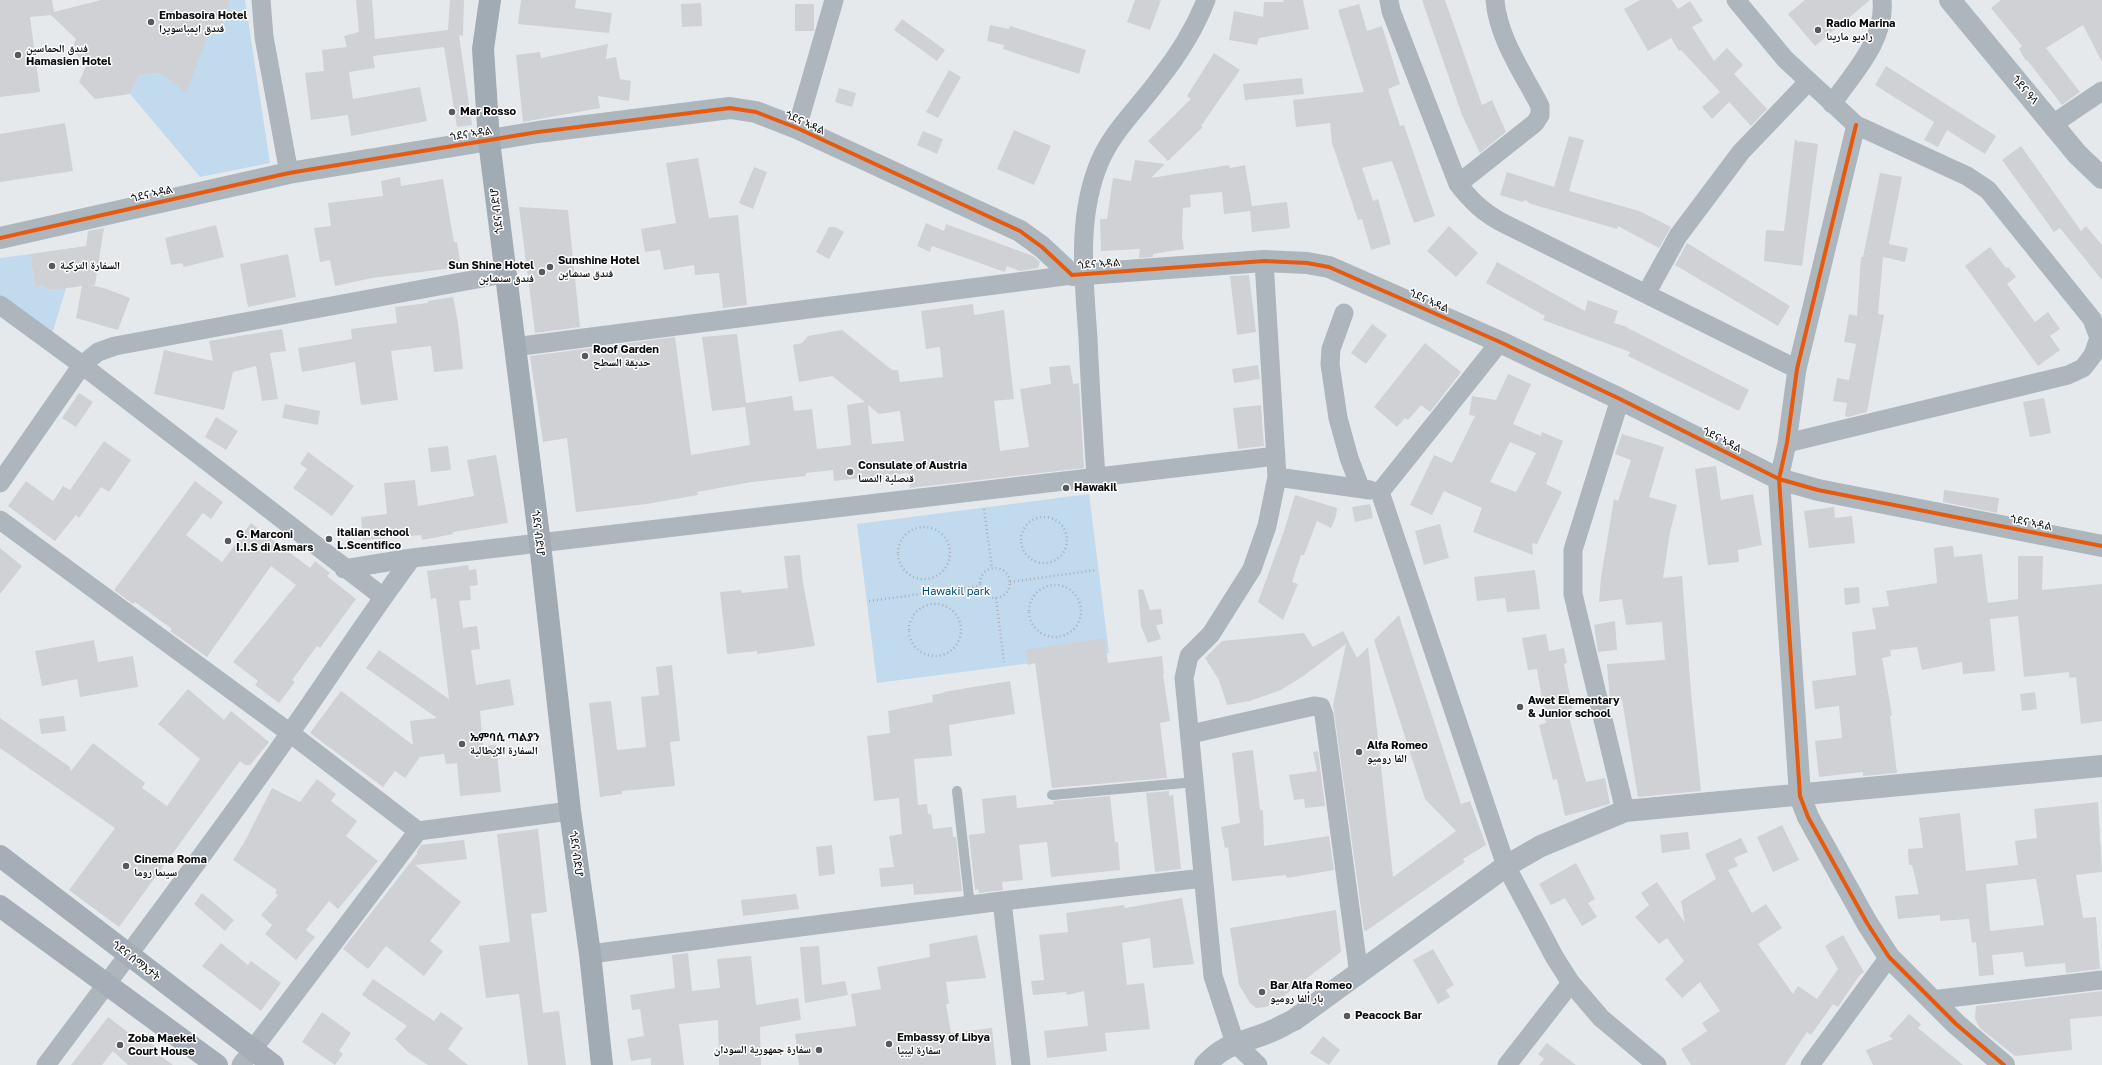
<!DOCTYPE html>
<meta charset="utf-8">
<style>
body{margin:0}
canvas{display:block;background:#e6e9ec}
</style>
<canvas width="2102" height="1065"></canvas>
<script>
const context = document.querySelector('canvas').getContext('2d');
context.lineJoin = 'round';
function fillPath(path, color) { context.fillStyle = color; context.fill(path, 'evenodd'); }
function trace(path, color, width, dash) { context.strokeStyle = color; context.lineWidth = width; context.lineCap = dash ? 'butt' : 'round'; context.setLineDash(dash || []); context.stroke(path); }
function write(font, color, halo, rows, align = 'center') {
  context.font = font + ' "Golos Text","Noto Naskh Arabic","Noto Sans Ethiopic",sans-serif'; context.lineWidth = 3; context.setLineDash([]); context.textBaseline = 'middle'; context.strokeStyle = halo; context.fillStyle = color; for (const [text, x, y, turn = 0] of rows) {
    context.save(); context.translate(x, y); context.rotate((+turn || 0) * Math.PI / 180); context.textAlign = isNaN(turn) ? turn : align; if (halo) context.strokeText(text, 0, 0); context.fillText(text, 0, 0); context.restore();
  }
}
fillPath(new Path2D(`
 M221,0H245L270,163L200,177L130,94L139,75L160,73L186,92Z
 M30,254L35,287L46,286L47,291L57,290V284L68,282L52,334L0,298V258Z
 M1089,494L1109,653L877,683L857,524Z`), '#c2daee');
fillPath(new Path2D(`
 M0,0H52L54,12L101,0H230L222,25H212L186,93L160,73L139,75L130,94L95,99L79,82L86,66L72,49L76,39L51,15L30,17L40,92L0,97Z
 M356,0H372L375,39L448,30L450,0H464L463,36L459,35L472,125L457,127L444,47L373,56L375,68L349,72L353,99L420,87L427,121L351,136L348,115L311,120L305,73L324,71L322,50L347,47L344,36L359,32Z
 M521,0H576L575,8L612,13L609,33L518,24Z
 M1135,0H1161L1150,30L1127,22Z
 M1283,0H1303L1309,29L1259,38L1257,45L1229,40L1234,11L1263,17L1264,2H1284Z
 M1422,0H1445L1482,105L1492,100L1506,132L1480,153L1462,115Z
 M1640,0H1672L1678,9L1690,1L1703,21L1692,27L1714,61L1727,48L1743,65L1734,74L1767,109L1751,126L1729,102L1712,119L1702,107L1720,92L1681,50L1679,51L1671,38L1648,51L1624,9Z
 M1805,0H1870L1815,46L1788,14Z
 M2001,0H2102V62L2083,25L2046,48L2080,92L2062,105L2027,60L2026,61L2019,49L2022,46L1991,8Z
 M701,3L702,26L682,27L681,4Z
 M795,4H814V31H795Z
 M1359,4L1367,31L1382,26L1400,84L1388,89L1400,126L1404,125L1435,216L1414,223L1392,161L1362,168L1373,201L1378,199L1391,244L1371,250L1362,219L1358,220L1332,143L1330,123L1296,127L1293,100L1364,92L1338,10Z
 M902,19L945,50L937,61L894,30Z
 M990,25L1009,29L1010,26L1086,50L1079,74L1003,49L1004,45L987,41Z
 M608,44L606,59L616,57L620,79L631,81L629,101L598,96L600,108L523,122L516,55L540,52L541,58Z
 M1214,53L1240,70L1201,126L1203,127L1168,161L1148,141L1191,99L1187,96Z
 M1886,66L1996,136L1985,154L1947,130L1938,147L1924,140L1934,122L1875,85Z
 M949,70L961,77L938,118L926,112Z
 M1302,78L1304,94L1245,100L1243,84Z
 M839,88L856,93L852,107L835,102Z
 M65,123L73,171L0,182V134Z
 M1014,130L1051,146L1034,185L997,169Z
 M923,131L943,139L937,154L917,145Z
 M1569,136L1584,140L1569,191L1639,211L1671,227L1659,248L1618,226L1617,229L1531,204L1525,200L1523,202L1500,195L1507,172L1554,187Z
 M1795,139L1799,143V141L1818,144L1802,266L1764,261L1766,230L1784,231Z
 M2021,146L2081,231L2086,226L2102,245V280L2060,228L2054,232L2002,160Z
 M698,158L709,218L738,215L747,305L723,308L719,273L695,275L694,265L664,270L660,250L645,252L641,229L676,223L666,163Z
 M1135,160L1165,164L1151,178L1229,165L1230,168L1245,165L1252,206L1287,202L1290,228L1252,232L1250,211L1224,214L1222,192L1190,195L1191,207L1183,208L1182,237L1184,249L1153,254V257L1139,258L1140,249L1101,251L1100,219H1107L1113,178L1131,181Z
 M754,167L767,172L753,209L739,203Z
 M1880,173L1902,177L1889,244L1908,248L1905,262L1883,257L1878,314L1884,315L1867,412L1848,417L1845,416L1847,403L1833,401L1837,378L1849,380L1856,344L1844,342L1849,314L1857,316L1861,257H1863Z
 M400,177L401,186L443,179L454,242H457L461,267L372,278L335,286L330,260L320,262L314,228L331,226L328,203L383,196L381,181Z
 M519,207L568,210L580,327L535,333Z
 M926,223L944,231L946,224L1033,256L1040,262L1038,268L1020,271L1007,266L1005,272L932,246L930,252L917,246Z
 M216,225L224,257L184,267L182,263L171,265L165,238Z
 M1449,226L1478,253L1456,277L1427,251Z
 M829,227H835L844,232L829,259L816,252Z
 M104,228L95,285H90L104,288L130,298L118,330L76,318L82,286L47,291L46,286L35,287L30,254L86,246L88,231Z
 M1687,243L1790,306L1778,326L1675,265Z
 M1990,247L2006,268L2008,267L2016,277L2007,284L2035,322L2048,312L2060,329L2050,336L2060,350L2038,366L1965,266Z
 M288,254L296,297L248,307L240,264Z
 M1497,262L1585,311L1588,300L1618,311L1614,323L1624,326L1749,390L1739,411L1628,356L1630,352L1543,320L1545,316L1486,283Z
 M1249,275L1256,332L1237,335L1230,276Z
 M453,297L458,322L463,369L434,372L431,346L391,351L398,400L361,405L355,362L302,372L298,348L352,339L351,329L397,323L395,307L428,303V301Z
 M973,304L974,315L1004,310L1014,399L994,401L1000,451L1029,447L1020,389L1051,384L1049,367L1070,365L1073,384L1079,383L1084,468L910,488L908,473L834,481L833,470L806,473V476L752,482L697,492L698,495L647,504L576,512L567,438L543,442L530,356L675,337L691,455L750,445L745,407L712,411L702,337L737,334L746,403L792,396L794,411L812,409L817,449L851,445L847,405L865,402L832,376L799,382L793,345L802,343L808,336L842,330L892,370H898L900,382L943,377L940,347L926,349L921,311ZM868,405L879,414L900,411L904,441L872,444Z
 M1372,324L1387,335L1366,364L1351,353Z
 M282,329L286,351L270,353L278,399L262,401L256,366L233,372L224,410L154,394L164,350L213,361L209,341Z
 M1425,343L1461,372L1430,412L1421,405L1408,420L1405,418L1397,427L1374,407Z
 M1258,365L1260,379L1234,383L1232,369Z
 M1508,374L1531,384L1513,424L1541,436L1542,432L1563,441L1546,484L1562,492L1537,544L1532,543L1533,555L1473,532L1482,508L1444,491L1432,515L1410,505L1434,455L1452,463L1475,416L1469,415L1472,396L1496,400ZM1510,442L1536,453L1516,492L1490,482Z
 M79,393L93,402L76,427L62,418Z
 M2044,398L2051,433L2030,437L2023,402Z
 M285,404L320,411L318,425L282,418Z
 M1261,405L1264,446L1238,449L1233,408Z
 M216,417L238,431L226,450L205,437Z
 M1622,434L1664,447L1649,497L1677,505L1670,532L1663,578L1682,576L1692,704L1701,791L1638,797L1622,700L1610,701L1607,664L1665,660L1662,622L1626,625L1622,599L1599,602L1601,577L1614,499L1618,501L1631,460L1615,454Z
 M104,441L131,460L109,492L101,487L79,518L76,515L55,541L8,506L26,481L53,501L63,486L70,490Z
 M448,446L451,470L431,472L428,448Z
 M308,452L354,486L332,516L293,488L307,469L300,464Z
 M496,455L508,523L453,532V534L422,540L421,535L363,540L361,517L387,514L384,483L415,480L418,506L474,496L467,460Z
 M1716,466L1721,500L1753,494L1762,545L1738,550L1739,562L1708,565L1695,469Z
 M195,481L223,502L211,519L203,513L186,535L222,562L251,523L310,568L315,561L330,573L327,576L356,599L320,648L317,646L292,680L295,682L279,703L255,685L258,681L233,662L296,585L271,566L207,657L170,631L172,629L135,602L133,604L114,590Z
 M1944,490L1999,498L1997,513L1943,502Z
 M1295,495L1337,508L1336,516L1331,528L1317,521L1304,555H1301L1292,582L1298,584L1283,620L1258,602L1284,531Z
 M1370,504L1373,518L1355,522L1352,507Z
 M1834,507L1835,518L1852,516L1855,543L1809,548L1804,511Z
 M1440,524L1449,558L1424,565L1415,531Z
 M1953,546L1954,557L1982,554L1988,603L2018,599V556H2043L2042,590L2102,584V721L2081,724L2076,677L2069,678V672L2024,677L2018,616L1990,619L1995,671L1963,674L1962,662L1922,670L1917,647L1890,650L1891,656L1882,658L1892,715L1890,716L1897,773L1863,776V772L1819,777L1815,741L1842,738L1839,706L1815,709L1812,681L1856,675L1852,632L1876,629L1872,608L1889,606L1886,591L1937,583L1934,548Z
 M0,548L22,566L0,594Z
 M800,555L803,583L815,646L757,654V651L727,654L720,592L741,590L742,593L788,588L784,556Z
 M468,565L469,570L476,569L478,585L470,586L471,600L459,601L463,628L477,626L480,649L471,650L476,685L510,679L514,705L480,711L483,746L496,745L501,792L460,796L457,763L446,764L444,754L420,757L405,778L395,771L383,787L310,733L341,691L413,745L410,721L437,718L366,668L379,650L449,699L436,598L431,599L427,571Z
 M1535,570L1540,609L1507,612L1505,598L1477,601L1474,577Z
 M1859,587L1860,603L1845,605L1844,588Z
 M1143,589L1150,610L1161,609L1163,624L1156,625L1161,639L1148,643L1141,626L1138,590Z
 M1399,615L1461,804L1470,801L1486,845L1463,859L1465,862L1366,931L1364,930L1333,705L1346,644L1302,677L1281,690L1250,701L1227,705L1219,680L1205,658L1222,641L1304,633L1313,647L1343,631L1357,658L1368,647L1393,877L1456,831L1425,799L1374,640Z
 M1615,621L1617,650L1598,652L1594,625Z
 M1546,634L1549,651L1564,648L1567,663L1564,664L1573,712L1568,713L1586,782L1605,778L1610,804L1565,816L1557,779L1553,780L1539,725L1546,723L1537,669L1528,670L1522,638Z
 M1104,638L1108,663L1162,656L1164,675H1163L1170,721L1160,723L1167,778L1052,788L1035,663L1028,665L1025,650Z
 M94,640L98,662L133,656L138,687L80,697L77,679L42,686L35,651Z
 M672,665L680,741L670,742L675,786L622,791V794L600,797L589,703L611,701L617,750L646,747L641,697L659,695L656,667Z
 M1010,681L1015,714L949,725L952,756L914,759L918,805L927,804L928,814H931L933,829L952,827L953,837H956L962,891L914,895L913,884L881,887L879,868L894,867L889,836L902,834L899,798L874,801L867,736L890,733L888,711L933,702L932,695L944,693L943,692Z
 M188,689L224,720L231,711L269,742L250,765H245L240,761L119,927L69,890L115,828L0,748V718L70,767L71,771L93,743L145,783L142,788L167,806L200,759L158,724Z
 M2035,692L2037,709L2022,711L2020,694Z
 M64,716L66,731L41,734L39,719Z
 M1253,750L1260,810H1263L1264,846L1329,836L1334,870L1287,878L1286,875L1232,881L1228,847L1225,848L1221,827L1240,823L1232,753Z
 M1318,751L1325,806L1305,808L1304,799L1294,800L1289,775L1317,771L1313,752Z
 M317,779L336,794L331,801L357,821L346,836L378,861L338,909L329,901L306,930L315,937L296,960L265,934L272,925L261,915L278,895L275,893L277,890L233,860L245,841L272,788L300,802Z
 M1169,791V796L1173,795L1181,869L1155,872L1146,793Z
 M1016,795L1017,808L1054,804L1053,801L1110,796L1115,842H1118L1120,870L1051,877L1047,842L1019,845L1023,880L1002,882L1003,890L979,893L978,889L975,890L969,835L985,833L982,799Z
 M2098,802L2102,872L2076,875L2083,918L2096,917L2100,969L2066,973L2065,963L2025,967L2023,952L1992,955L1994,975L1979,976L1976,942L1972,943L1969,919L1940,921V915L1898,919L1895,896L1919,894L1912,865H1909L1908,849L1923,848L1919,818L1960,813L1966,871L2018,865L2015,841L2037,838L2034,809ZM2033,879H2036L2044,925L1990,931L1986,884Z
 M1782,825L1799,860L1773,872L1757,837Z
 M538,829L547,912L531,914L543,1013L559,1011L566,1065H528L519,994L486,998L479,946L510,942L497,834Z
 M1688,832L1690,849L1662,853L1660,835Z
 M1741,838L1748,852L1734,858L1738,866L1728,870L1752,913L1766,904L1782,928L1758,944L1793,994L1798,986L1817,999L1838,969L1825,946L1843,935L1864,972L1859,976L1838,1007L1833,1004L1811,1035L1807,1032L1785,1065H1691L1681,1049L1707,1031L1702,1023L1720,1011L1700,982L1682,998L1665,979L1684,961L1667,938L1659,944L1635,917L1649,905L1641,893L1657,882L1685,923L1681,901L1716,879L1705,854Z
 M464,840L467,859L415,865L461,902L430,941L443,951L424,976L386,946L368,969L343,949L417,854V851L421,845Z
 M832,845L835,874L819,876L816,847Z
 M1576,863L1595,899L1588,903L1597,917L1582,926L1565,898L1551,905L1539,884Z
 M202,893L234,920L225,931L194,904Z
 M796,894L799,909L743,916L741,900Z
 M1182,898L1194,964L1153,968L1150,938L1122,943L1127,985L1144,983L1150,1029L1105,1033L1107,1051L1047,1058L1044,1031L1088,1026L1084,991L1067,995L1066,992L1033,995L1031,981L1044,980L1039,935L1068,932L1066,913L1124,905L1125,908Z
 M1336,910L1341,952L1276,1002L1266,1007L1256,1008L1250,1003L1239,985L1230,928Z
 M977,935L986,978L946,982L949,1004H946L951,1033L992,1028L996,1065H799L795,1034L856,1026L851,994L881,989L877,967L930,957L929,944Z
 M221,943L248,965L251,961L281,983L261,1011L202,966Z
 M819,946L822,985L845,981L848,995L805,1003L800,947Z
 M1433,949L1454,985L1446,990L1450,997L1438,1004L1413,960Z
 M688,953L692,991L720,988L717,959L751,956L756,1005L798,998L801,1020L760,1027L761,1065H719L718,1020L679,1024L684,1065H651V1058L631,1061L627,1039L644,1036L640,1009L632,1010L630,995L675,988L672,955Z
 M373,979L434,1021L441,1012L463,1028L448,1049L468,1065H428L408,1052L395,1039L407,1026L362,995Z
 M2102,991V1016L2070,1019L2072,1050L2015,1056L1980,1028L1975,1019L1976,1006Z
 M322,1012L351,1033L339,1051L343,1054L335,1065L302,1042Z
 M1909,1014L1921,1024L1918,1028L1963,1065H1873L1866,1050L1893,1039L1889,1036Z
 M108,1017L137,1039L142,1036L160,1050L159,1055L173,1065H128L113,1051L102,1065H71Z
 M1323,1036L1340,1050L1329,1065L1310,1053Z
 M1547,1043L1576,1065H1539L1544,1059L1538,1054Z`), '#cfd1d4');
trace(new Path2D(`
 M984,509L992,568
 M1021 540a23 23 0 1 1 46 0a23 23 0 1 1-46 0Z
 M898 553a26 26 0 1 1 52 0a26 26 0 1 1-52 0Z
 M980 583a15 15 0 1 1 30 0a15 15 0 1 1-30 0Z
 M1010,582L1096,570
 M1029 611a26 26 0 1 1 52 0a26 26 0 1 1-52 0Z
 M996,598L1004,662
 M869,601L980,586
 M909 630a26 26 0 1 1 52 0a26 26 0 1 1-52 0Z`), '#aaafb5', 2.5, [1, 3]);
trace(new Path2D(`
 M957,791L970,906
 M1052,795L1195,782`), '#adb5bd', 10);
trace(new Path2D(`
 M261,0L264,37L289,173
 M1389,0L1391,11L1458,184C1472,202 1485,214 1505,224L1797,369
 M1736,0L1785,59L1856,125L1967,176L1988,190L2092,319L2099,338L2093,355L2083,368L2068,375L1787,443
 M1832,104C1853,73 1886,40 1882,0
 M2053,124L2102,91
 M797,128L834,0
 M1458,184L1535,123L1540,115V106C1523,73 1498,38 1495,0
 M1646,294L1678,236L1741,152L1808,82
 M0,305L82,365L383,597
 M1344,313L1331,349L1330,364L1338,418L1349,458L1360,487
 M1500,342L1380,492L1506,866L1555,958L1571,983L1601,1018L1657,1065
 M514,347L1072,275
 M1620,399L1573,550V594L1625,811
 M1096,477C1093,431 1090,385 1088,338C1084,279 1076,217 1100,161C1114,129 1140,106 1160,78C1179,54 1195,28 1206,0
 M1277,477L1370,490
 M1779,479L1787,443L1797,369L1856,125
 M0,483L82,365L98,352L115,346L504,274
 M0,520L290,733L418,831L570,811
 M344,569L412,558L1276,456
 M1191,734L1314,706L1321,707L1324,715L1359,975
 M1002,901L1021,1065
 M590,954L1002,901L1203,878
 M1931,1000L2102,980
 M46,1065C128,955 211,846 290,733C331,675 369,615 412,558
 M241,1065L418,831
 M1258,1065L1235,1043L1213,976L1184,678L1189,656L1211,634L1252,569L1267,526L1277,477L1264,261
 M1507,1065L1571,983
 M1810,1065L1889,957`), '#adb5bd', 19);
trace(new Path2D(`
 M1950,0L2077,154L2102,178
 M0,238L289,173L538,132L730,108L756,112L797,128L1020,231L1042,247L1072,275L1264,261L1307,263L1329,267L1500,342L1620,399L1779,479L1818,490L2102,546
 M1779,479L1800,796L1808,817L1867,923L1889,957L1956,1024L2004,1065
 M1205,1065C1229,1040 1246,1043 1274,1030C1281,1027 1287,1023 1294,1020L1506,866L1541,846L1625,811L2102,766`), '#adb5bd', 22);
trace(new Path2D(`
 M490,0L483,49L489,141L540,544L570,811L590,954L602,1065`), '#a1abb4', 22);
trace(new Path2D(`
 M0,856L273,1065
 M0,906L217,1065`), '#a5aeb6', 22);
trace(new Path2D(`
 M1856,125L1797,369L1787,443L1779,479L1800,796L1808,817L1867,923L1889,957L1956,1024L2004,1065
 M0,238L289,173L538,132L730,108L756,112L797,128L1020,231L1042,247L1072,275L1264,261L1307,263L1329,267L1500,342L1620,399L1779,479L1818,490L2102,546`), '#e8590c', 4);
for (const [x, y, r, color] of [
 [151,22,4,"#58595c"],
 [1818,30,4,"#58595c"],
 [18,55,4,"#58595c"],
 [452,112,4,"#58595c"],
 [52,266,4,"#58595c"],
 [550,267,4,"#58595c"],
 [542,272,4,"#58595c"],
 [585,356,4,"#58595c"],
 [850,472,4,"#58595c"],
 [1066,488,4,"#58595c"],
 [329,539,4,"#58595c"],
 [228,541,4,"#58595c"],
 [1520,707,4,"#58595c"],
 [462,744,4,"#58595c"],
 [1359,752,4,"#58595c"],
 [126,866,4,"#58595c"],
 [1262,992,4,"#58595c"],
 [1347,1016,4,"#58595c"],
 [889,1044,4,"#58595c"],
 [120,1045,4,"#58595c"],
 [819,1050,4,"#58595c"]
]) { const dot = new Path2D(); dot.arc(x, y, r, 0, 2 * Math.PI); context.fillStyle = color; context.fill(dot); trace(dot, '#fff', 1.5); }
write('bold 11px', '#0b0c0e', '#fff', [
 ["Embasoira Hotel",159,16],
 ["فندق ايمباسويرا",159,29],
 ["Radio Marina",1826,24],
 ["راديو مارينا",1826,37],
 ["فندق الحماسين",26,49],
 ["Hamasien Hotel",26,62],
 ["Mar Rosso",460,112],
 ["Sunshine Hotel",558,261],
 ["فندق سنشاين",558,274],
 ["السفارة التركية",60,266],
 ["Sun Shine Hotel",534,266,"right"],
 ["فندق سنشاين",534,279,"right"],
 ["Roof Garden",593,350],
 ["حديقة السطح",593,363],
 ["Consulate of Austria",858,466],
 ["قنصلية النمسا",858,479],
 ["Hawakil",1074,488],
 ["italian school",337,533],
 ["L.Scentifico",337,546],
 ["G. Marconi",236,535],
 ["I.I.S di Asmars",236,548],
 ["Awet Elementary",1528,701],
 ["& Junior school",1528,714],
 ["ኤምባሲ ጣልያን",470,738],
 ["السفارة الإيطالية",470,751],
 ["Alfa Romeo",1367,746],
 ["الفا روميو",1367,759],
 ["Cinema Roma",134,860],
 ["سينما روما",134,873],
 ["Bar Alfa Romeo",1270,986],
 ["بار ألفا روميو",1270,999],
 ["Peacock Bar",1355,1016],
 ["Embassy of Libya",897,1038],
 ["سفارة ليبيا",897,1051],
 ["Zoba Maekel",128,1039],
 ["Court House",128,1052],
 ["سفارة جمهورية السودان",811,1050,"right"]
], 'left');
write('11px', '#0b0c0e', '#fff', [
 ["ጎደና ዓላ",2025,90,50],
 ["ጎደና ኣዳል",805,123,24],
 ["ጎደና ኣዳል",471,134,-9],
 ["ጎደና ኣዳል",152,194,-13],
 ["ጎደና ብድሆ",497,211,-97],
 ["ጎደና ኣዳል",1099,264,-4],
 ["ጎደና ኣዳል",1429,301,24],
 ["ጎደና ኣዳል",1722,440,27],
 ["ጎደና ኣዳል",2031,523,11],
 ["ጎደና ብድሆ",538,533,83],
 ["ጎደና ብድሆ",576,854,82],
 ["ጎደና ሰማእታት",136,961,38]
]);
write('11px', '#004e7e', '#fff', [
 ["Hawakil park",956,592]
]);
</script>
